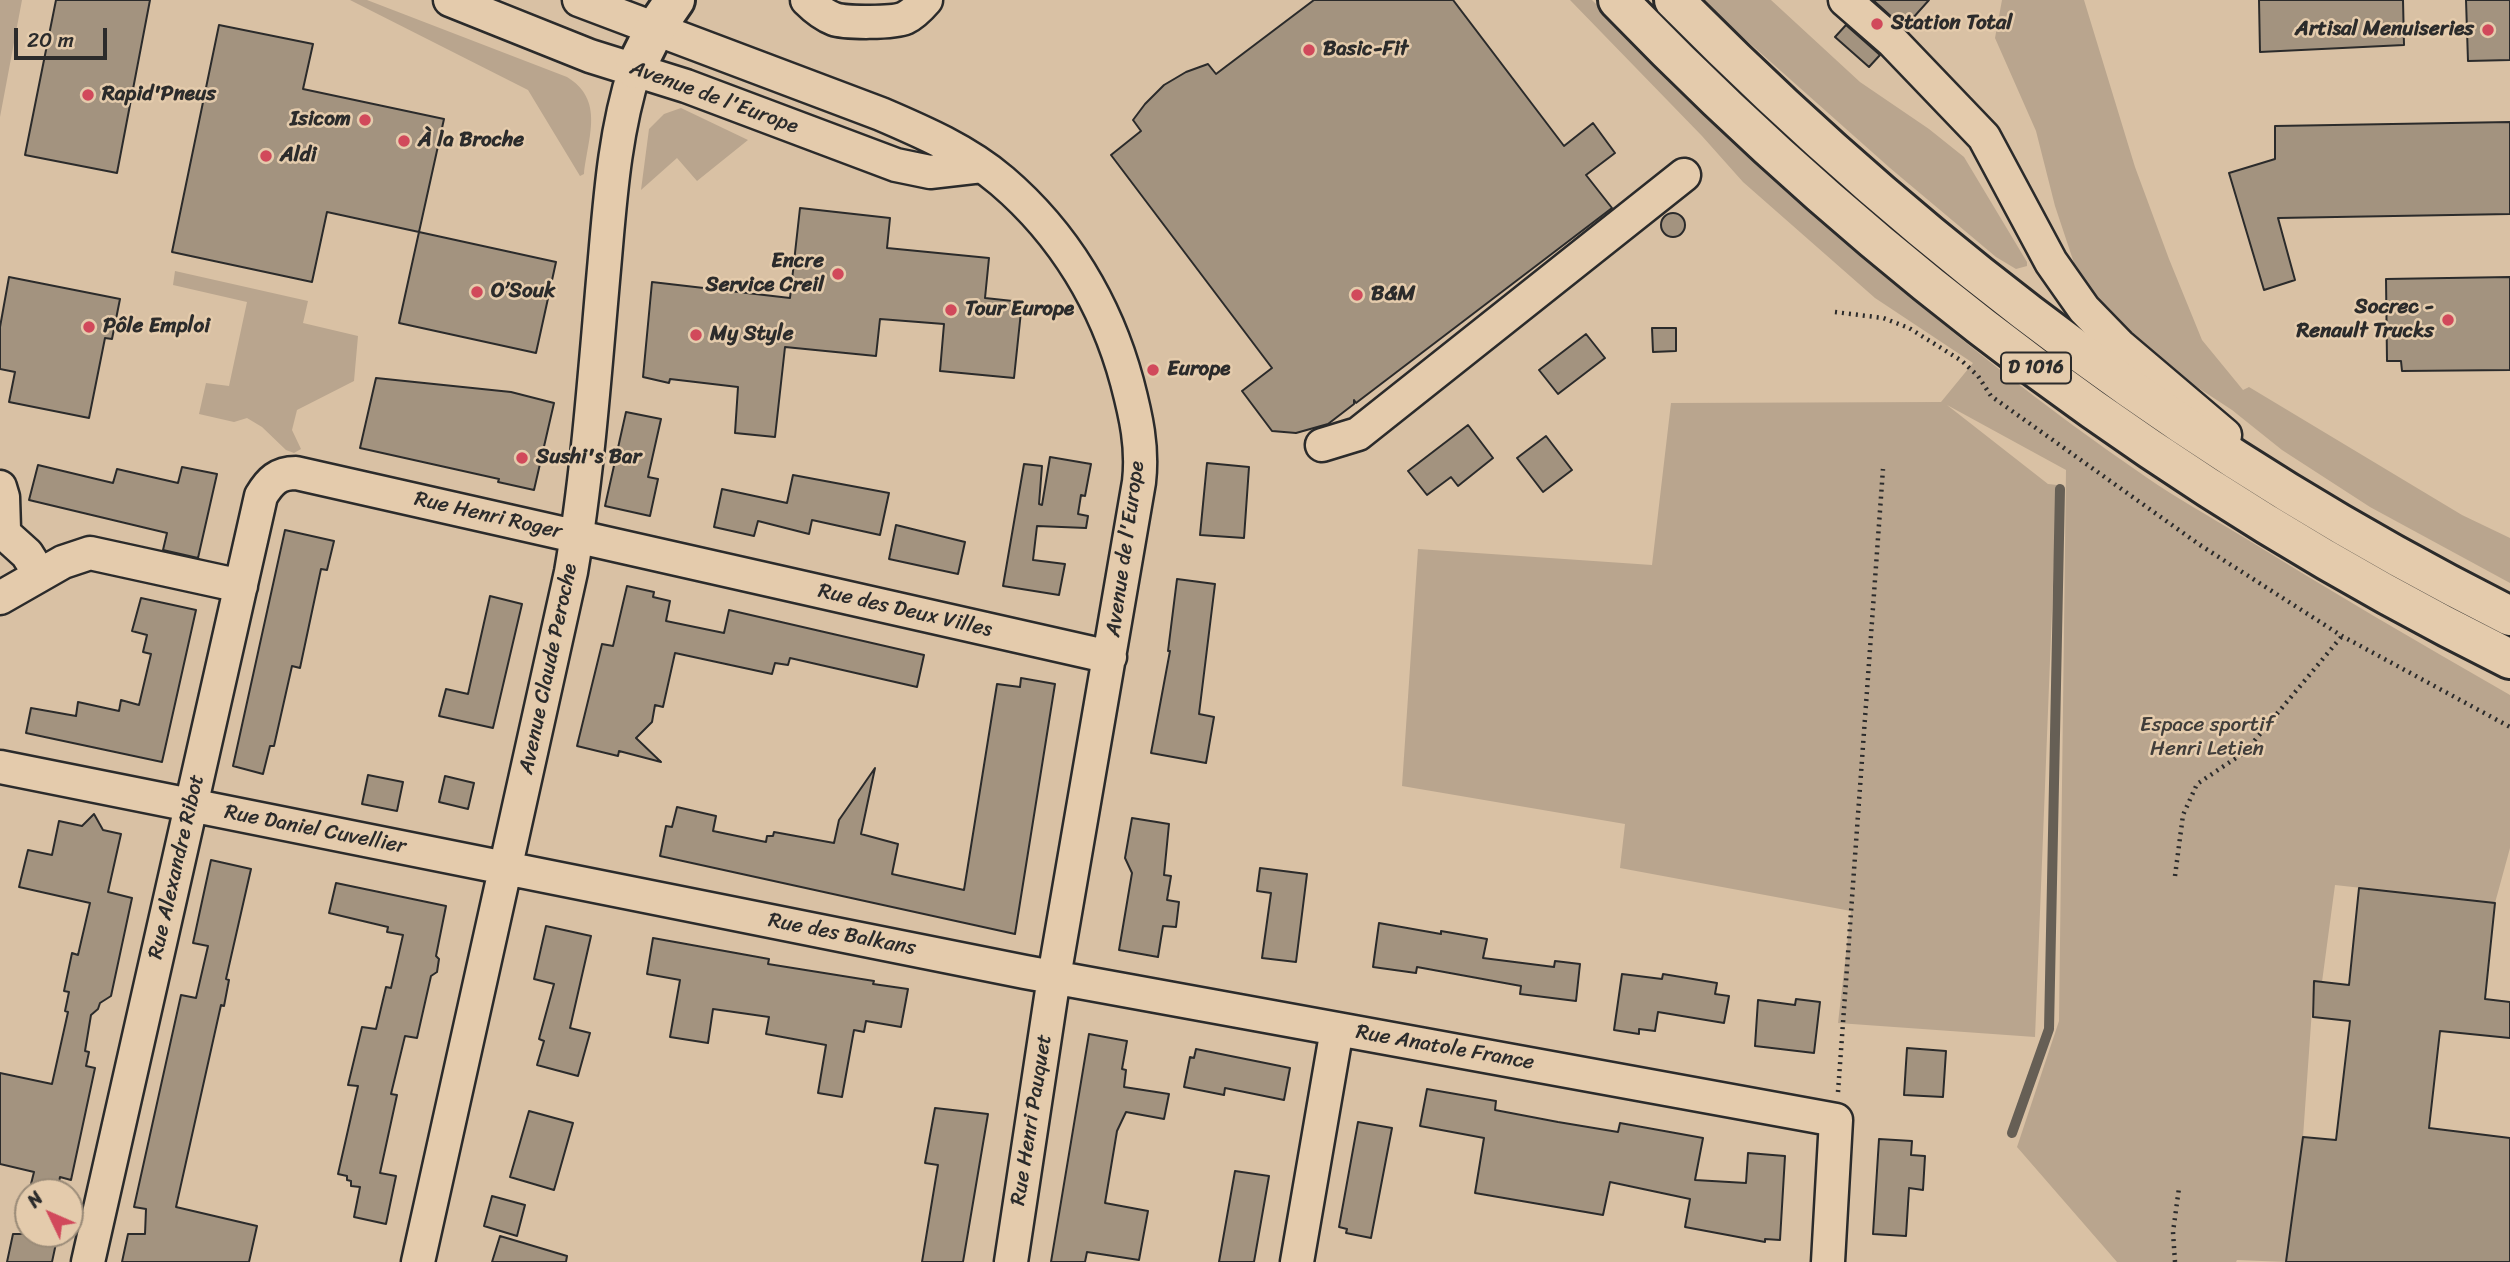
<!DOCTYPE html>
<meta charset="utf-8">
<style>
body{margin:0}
#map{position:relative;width:2510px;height:1262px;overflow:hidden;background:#d9c1a4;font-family:Sriracha,sans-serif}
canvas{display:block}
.north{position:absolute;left:14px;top:1178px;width:70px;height:70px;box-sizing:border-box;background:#e4cbac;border:2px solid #9a8b78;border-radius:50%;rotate:314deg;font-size:19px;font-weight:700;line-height:28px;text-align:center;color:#2b2b2b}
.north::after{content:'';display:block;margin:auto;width:24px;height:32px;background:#d1495b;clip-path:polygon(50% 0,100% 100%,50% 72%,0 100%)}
.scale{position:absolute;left:14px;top:28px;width:93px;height:32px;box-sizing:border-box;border:4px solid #2b2b2b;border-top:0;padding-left:9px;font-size:21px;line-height:24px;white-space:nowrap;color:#2b2b2b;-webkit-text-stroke:5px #e4cbac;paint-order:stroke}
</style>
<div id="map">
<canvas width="2510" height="1262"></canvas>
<div class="north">N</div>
<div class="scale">20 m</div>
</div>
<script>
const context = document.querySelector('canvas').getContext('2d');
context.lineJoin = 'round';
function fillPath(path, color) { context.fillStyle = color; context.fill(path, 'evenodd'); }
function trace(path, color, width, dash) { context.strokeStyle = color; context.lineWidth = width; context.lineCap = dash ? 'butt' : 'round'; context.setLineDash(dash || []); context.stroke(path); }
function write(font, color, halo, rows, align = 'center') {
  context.font = font + ' Sriracha,sans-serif'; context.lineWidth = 5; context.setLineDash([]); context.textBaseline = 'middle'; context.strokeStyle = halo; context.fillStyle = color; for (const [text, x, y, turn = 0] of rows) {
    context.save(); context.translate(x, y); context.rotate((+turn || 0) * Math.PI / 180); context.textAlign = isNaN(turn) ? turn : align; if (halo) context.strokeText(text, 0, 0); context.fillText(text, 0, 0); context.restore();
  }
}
fillPath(new Path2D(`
 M0,0H22L0,117Z
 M350,0H367L567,77C605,100 588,137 584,174L580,176L528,90Z
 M1570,0H1592C1764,173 1944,339 2146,477C2176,498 2209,516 2240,535C2329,590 2419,643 2510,695V848L2495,903L2335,885L2322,982L2314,981L2303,1137L2287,1262L2237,1260L2236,1262H2117L2017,1147L2059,1021L2066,470L1947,405L2048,484L2057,485L2035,1037L1838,1023L1851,911L1620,868L1625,824L1402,786L1418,549L1652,565L1671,403L1941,402L1973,363L1875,298L1743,182L1702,136Z
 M1701,0H1771L1860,82L1929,129L1964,157L2027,262V266L2016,269L1996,257L1890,168Z
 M2002,0H2084L2135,167L2169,259L2202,340L2243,390L2249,387L2462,515L2510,538V583L2370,507L2282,450L2232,410L2136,347L2077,272L2055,206L2036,131L1995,38Z
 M681,108L748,140L697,181L677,158L641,190L649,129L664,114Z
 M175,271L308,301L303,323L358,336L354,381L297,410L292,430L301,449L294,453L286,450L262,427L247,418L234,422L199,414L206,383L229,386L247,302L173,285Z`), '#b9a58e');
trace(new Path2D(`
 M2012,1133L2049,1029L2060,489`), '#665f55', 10);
const building = new Path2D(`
 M56,0H150L117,173L25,155Z
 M1314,0H1453L1564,146L1593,123L1615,153L1586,175L1612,208L1356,403L1354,400V404L1328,424L1296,433L1272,431L1242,391L1272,368L1111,155L1141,131L1133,120L1145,104L1164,85L1186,72L1208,64L1216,74Z
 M1873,0H1929L1904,28Z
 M2259,0H2403L2404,45L2260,52Z
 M2466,0H2510V60L2468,61Z
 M219,25L313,44L303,89L444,119L419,232L327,212L312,282L172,252Z
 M1846,25L1880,55L1869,67L1835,37Z
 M2510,122V214L2278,218L2295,280L2264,290L2229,173L2275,159V126Z
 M800,208L890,218L887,248L989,258L985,298L1022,302L1014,378L940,371L944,324L880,319L876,356L785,347L775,437L735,433L738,387L670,379L669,383L643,377L652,282L790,298Z
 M1661 225a12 12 0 1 1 24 0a12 12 0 1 1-24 0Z
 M419,232L556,262L536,353L399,323Z
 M9,277L120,299L112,339L105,338L89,418L9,402L15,372L0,369V327Z
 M2510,277V370L2402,371L2401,361H2387L2386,279Z
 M1652,328H1676V351L1653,352Z
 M1586,334L1605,358L1558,394L1539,370Z
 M376,378L511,392L554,403L534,490L498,482L499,479L360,448Z
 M626,412L661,419L648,477L658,479L650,516L605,506Z
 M1468,425L1493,458L1458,486L1451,477L1427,495L1408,471Z
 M1546,436L1572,470L1543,492L1517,458Z
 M1050,457L1091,464L1085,496L1081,495L1078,514L1088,516L1086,528L1037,526L1033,560L1065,564L1059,595L1003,586L1024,464L1042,466L1039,504L1042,505Z
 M1207,463L1249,467L1244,538L1200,535Z
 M38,465L113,483L117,469L178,483L182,467L217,474L198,558L163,550L167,533L29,500Z
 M793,475L889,493L880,535L812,520L809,534L758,521L754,536L714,527L722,489L787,503Z
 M896,525L965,542L958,574L889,559Z
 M285,530L334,541L327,570L321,569L300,668L292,666L274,746H270L263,774L233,766Z
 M1177,579L1215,584L1199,714L1214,717L1206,763L1151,753L1170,651H1168Z
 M627,586L654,592L653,597L670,601L666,621L724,633L729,610L924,655L917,687L790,658L788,665L775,663L772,674L675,653L663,707L655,705L652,722L636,738L661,762L619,751L618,756L577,746L602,644L613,646Z
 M490,596L522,604L493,728L439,716L446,689L468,694Z
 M141,598L196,610L162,762L26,733L31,708L76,716L78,702L119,711L121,700L139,705L151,654L143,652L147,635L132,631Z
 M1021,678L1055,684L1015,934L660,856L666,826L672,827L677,807L716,816L713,831L766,842L767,836H773L774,832L834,843L839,820L875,768L861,834L898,844L892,874L964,890L997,684L1020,687Z
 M368,775L403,782L397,811L362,804Z
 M445,776L474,783L468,809L439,802Z
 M94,814L103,830L121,834L108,892L132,898L111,996L100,1003L98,1009L91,1015L85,1051L89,1052L86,1066L95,1068L71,1180L60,1177L57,1192H29L34,1172L0,1164V1073L52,1084L68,1012L65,1011L69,992L64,991L72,953L78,955L90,903L19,887L28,850L52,855L59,821L82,826Z
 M1132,818L1169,824L1164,875L1171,876L1167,900L1179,902L1176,927L1163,926L1158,957L1119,950L1132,873L1125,858Z
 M211,860L251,869L226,979L229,980L224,1006L221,1005L176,1207L257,1226L249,1262H122L128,1234H145L146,1209L134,1207L181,995L196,998L208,946L193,943Z
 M1260,868L1307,874L1296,962L1262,958L1271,893L1257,891Z
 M336,883L446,906L436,956L439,959L437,972L431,976L417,1038L405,1036L391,1094L397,1095L380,1173L396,1176L386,1224L354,1217L360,1187L351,1186V1181L347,1180V1176L338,1174L358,1086L348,1085L362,1027L376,1029L386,987L391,988L403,935L387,932L388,927L329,913Z
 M2359,888L2495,903L2485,999L2510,1002V1038L2440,1031L2429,1128L2510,1138V1262H2286L2303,1137L2336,1140L2350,1021L2313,1017L2314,981L2349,985Z
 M1379,923L1441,934V931L1487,939L1483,958L1554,967L1555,961L1580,964L1576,1001L1520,994L1521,986L1417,967L1416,973L1373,967Z
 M546,926L591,936L570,1028L590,1033L578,1076L537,1065L544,1041L539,1039L554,984L534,979Z
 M653,938L769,959L768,964L874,981L873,984L908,989L901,1027L866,1021L864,1032L854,1030L842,1097L818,1093L826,1045L766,1034L769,1017L713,1009L708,1043L670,1037L680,980L647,974Z
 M1622,974L1662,979L1663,974L1717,983L1715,994L1729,996L1724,1023L1658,1012L1655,1031L1639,1029V1034L1614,1030Z
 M1796,999L1820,1002L1814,1053L1755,1046L1758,1000L1795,1005Z
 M1089,1034L1127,1041L1122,1069L1126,1070L1124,1087L1169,1094L1164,1119L1126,1112L1117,1131L1105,1203L1148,1211L1139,1260L1087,1252L1085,1262H1051Z
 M1907,1048L1946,1051L1943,1097L1904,1095Z
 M1196,1049L1290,1068L1284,1100L1225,1088L1224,1095L1184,1087L1190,1057L1194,1058Z
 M1427,1089L1496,1101L1495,1110L1558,1122L1618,1132L1620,1123L1703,1138L1695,1180L1746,1183L1748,1153L1785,1156L1780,1240L1765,1239V1242L1685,1227L1690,1199L1610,1182L1603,1215L1475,1193L1484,1138L1420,1126Z
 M935,1108L988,1114L963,1262H922L938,1165L925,1163Z
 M529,1111L573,1123L554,1190L510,1177Z
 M1358,1122L1392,1128L1371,1238L1346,1233L1347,1229L1339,1227Z
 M1879,1139L1912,1141L1911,1155L1925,1156L1923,1190L1909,1188L1906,1236L1873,1234Z
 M1235,1171L1269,1176L1254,1262H1219Z
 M492,1196L525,1205L517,1236L484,1226Z
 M13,1234H58L52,1262H7Z
 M500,1236L567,1256L566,1262H492Z`);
fillPath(building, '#a3937f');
trace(building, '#2b2b2b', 2);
const minor = new Path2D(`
 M450,0L590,56L686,86L896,165L930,172L982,166
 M579,0L881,114C923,132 967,151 1002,181C1064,234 1106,304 1127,382C1136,416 1143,447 1139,482L1054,977L1011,1262
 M807,0C815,8 823,15 834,19C845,23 894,23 905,18C913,14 920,7 926,0
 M1845,0L1892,41L1984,137L2051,262L2084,309L2119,345L2225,435
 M1322,445L1358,434L1684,175
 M0,487L3,497L4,529L7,536L27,554L40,575
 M0,598L63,562L90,553L241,586
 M0,767L1025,972L1836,1120L1828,1262
 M88,1262L261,496C270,481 278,473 296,473L1110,657
 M418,1262L571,572C588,473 595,370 604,269C610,202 614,134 635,69
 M1297,1262L1337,1029`);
const highway = new Path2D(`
 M1618,0C1876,267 2177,494 2510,659
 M1674,0C1918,247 2198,460 2510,616
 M635,69L655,29L675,0`);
trace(minor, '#2b2b2b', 37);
trace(highway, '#2b2b2b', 44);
trace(new Path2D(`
 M1835,312L1883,318L1909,328L1962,361L1978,376L1991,396L2200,545L2342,636L2510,727
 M2175,876L2183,815L2197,784L2245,752L2342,636
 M1838,1092L1883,469
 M2175,1262L2173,1232L2179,1188`), '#2b2b2b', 4.5, [2, 5]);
trace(minor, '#e4cbac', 32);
trace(highway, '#e4cbac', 38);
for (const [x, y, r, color] of [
 [1877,24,7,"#d1495b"],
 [2488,30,7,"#d1495b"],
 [1309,50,7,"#d1495b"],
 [88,95,7,"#d1495b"],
 [365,120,7,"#d1495b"],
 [404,141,7,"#d1495b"],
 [266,156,7,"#d1495b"],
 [838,274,7,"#d1495b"],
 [477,292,7,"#d1495b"],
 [1357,295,7,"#d1495b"],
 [951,310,7,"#d1495b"],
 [2448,320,7,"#d1495b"],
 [89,327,7,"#d1495b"],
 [696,335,7,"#d1495b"],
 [1153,370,7,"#d1495b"],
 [522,458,7,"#d1495b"]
]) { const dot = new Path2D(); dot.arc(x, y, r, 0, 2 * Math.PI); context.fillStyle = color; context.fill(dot); trace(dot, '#e4cbac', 2.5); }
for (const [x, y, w] of [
 [2036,368,70]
]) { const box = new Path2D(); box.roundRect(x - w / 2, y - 15.5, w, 31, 5); context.fillStyle = '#e4cbac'; context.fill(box); trace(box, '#2b2b2b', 2); }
write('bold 19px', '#2b2b2b', null, [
 ["D 1016",2036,368]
]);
write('bold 21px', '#2b2b2b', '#e4cbac', [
 ["Station Total",1891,24],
 ["Artisal Menuiseries",2474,30,"right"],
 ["Basic-Fit",1323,50],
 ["Rapid'Pneus",102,95],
 ["Isicom",351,120,"right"],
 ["À la Broche",418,141],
 ["Aldi",280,156],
 ["Encre",824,262,"right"],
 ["Service Creil",824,286,"right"],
 ["O’Souk",491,292],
 ["B&M",1371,295],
 ["Socrec -",2434,308,"right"],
 ["Renault Trucks",2434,332,"right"],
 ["Tour Europe",965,310],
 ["Pôle Emploi",103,327],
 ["My Style",710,335],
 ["Europe",1167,370],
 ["Sushi's Bar",536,458]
], 'left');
write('21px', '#2b2b2b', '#e4cbac', [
 ["Avenue de l'Europe",714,98,20],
 ["Rue Henri Roger",488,516,13],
 ["Avenue de l'Europe",1126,549,-82],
 ["Rue des Deux Villes",905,611,13],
 ["Avenue Claude Peroche",549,669,-78],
 ["Rue Daniel Cuvellier",315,830,11],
 ["Rue Alexandre Ribot",177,867,-77],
 ["Rue des Balkans",842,935,11],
 ["Rue Anatole France",1445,1048,10],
 ["Rue Henri Pauquet",1032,1120,-81]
]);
write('21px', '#403d3a', '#e4cbac', [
 ["Espace sportif",2207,726],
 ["Henri Letien",2207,750]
]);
</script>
